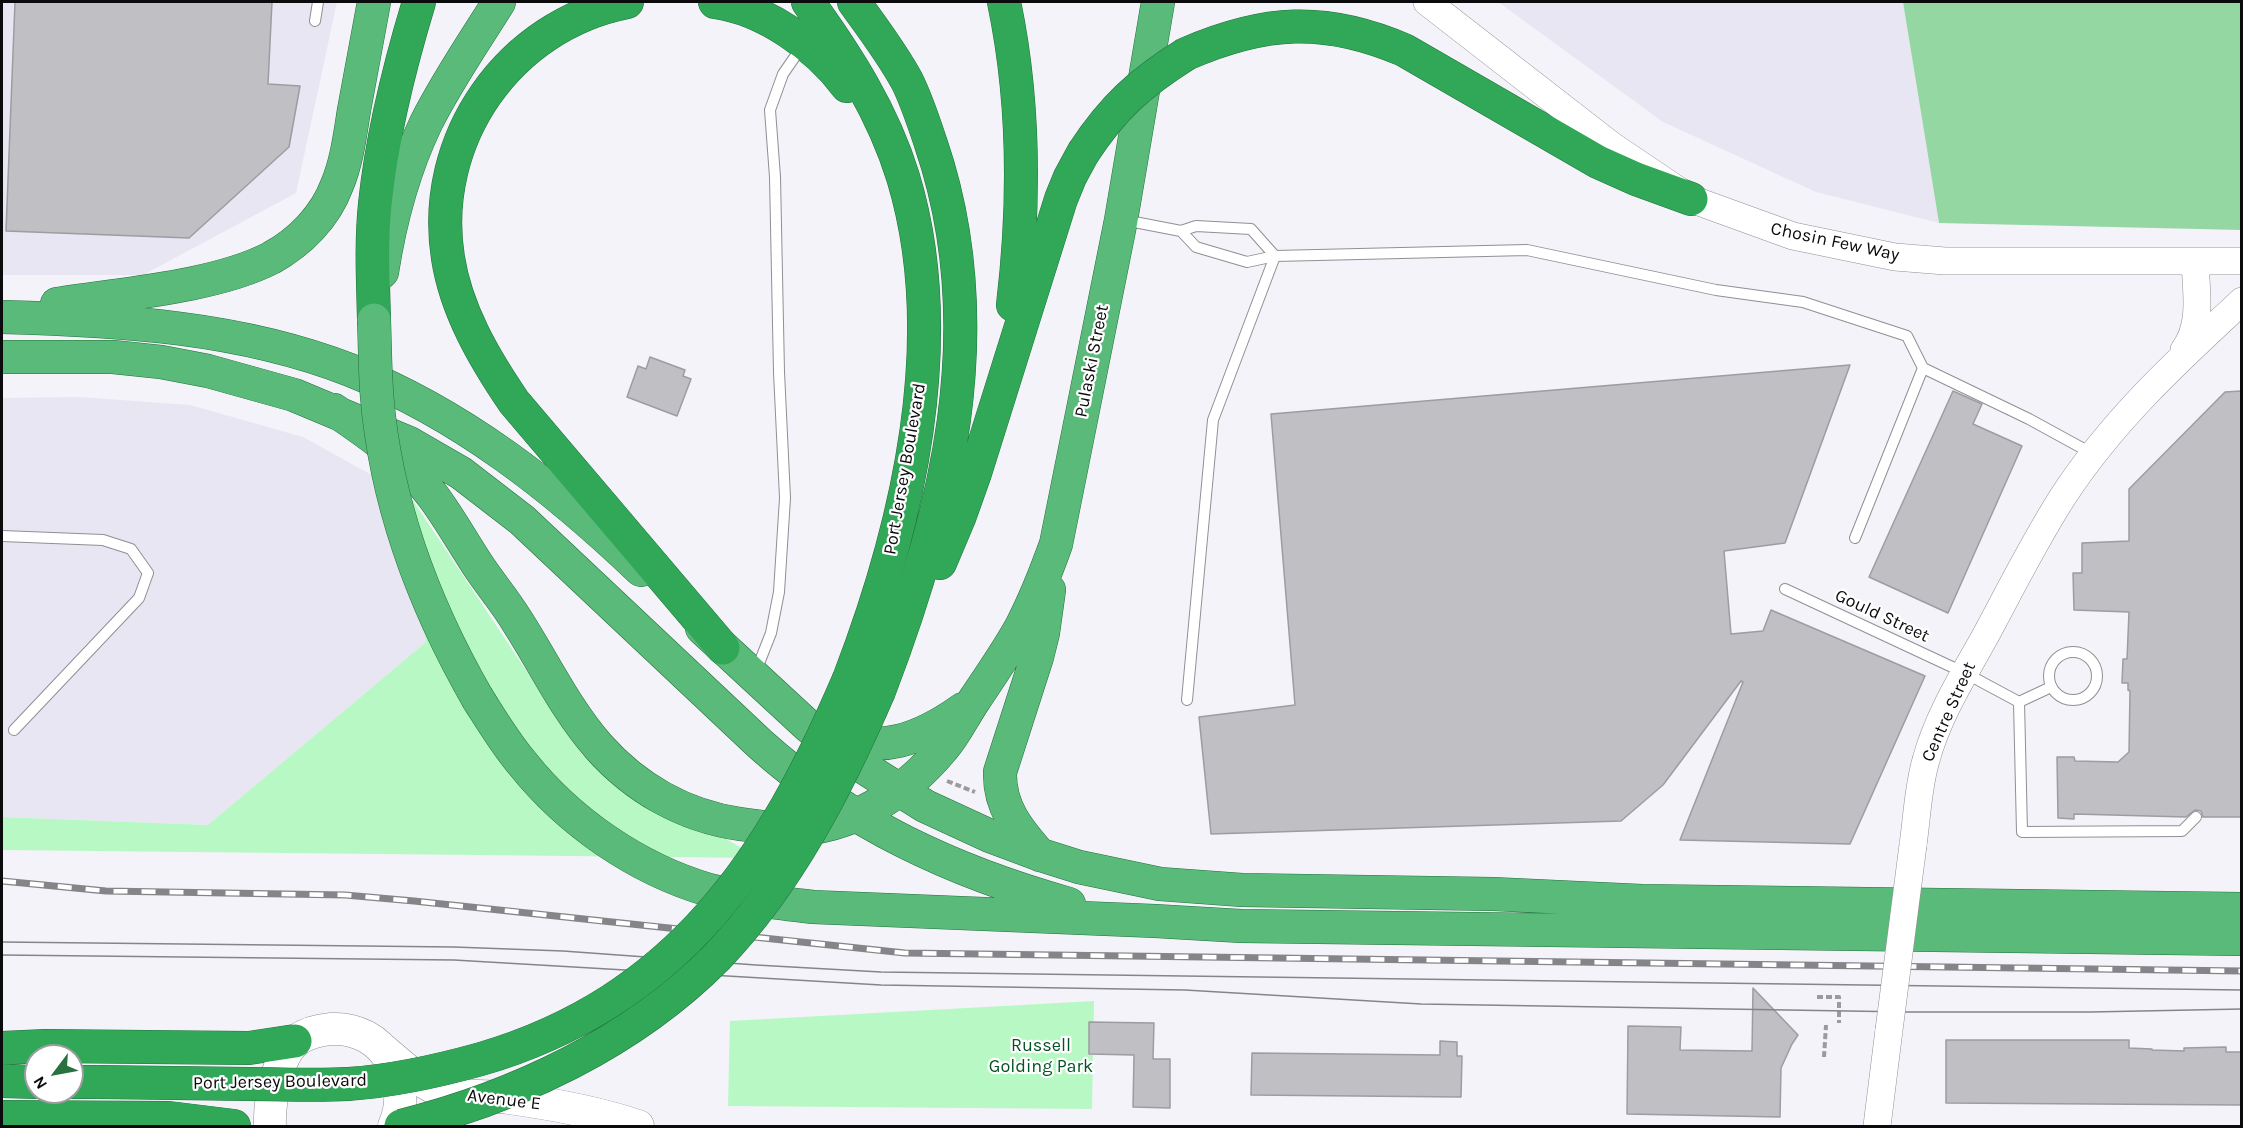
<!DOCTYPE html>
<style>
body{margin:0}
#map{position:relative;width:2243px;height:1128px;overflow:hidden;background:#f4f3f9;font-family:Karla,sans-serif}
canvas{display:block}
.frame{position:absolute;inset:0;border:3px solid #0b0b0d;pointer-events:none}
.north{position:absolute;left:24px;top:1044px;width:60px;height:60px;box-sizing:border-box;background:#fff;border:2px solid #9d9d9e;border-radius:50%;rotate:238deg;font-size:16px;font-weight:700;line-height:24px;text-align:center;color:#0b0b0d}
.north::after{content:'';display:block;margin:auto;width:21px;height:27px;background:#29713e;clip-path:polygon(50% 0,100% 100%,50% 72%,0 100%)}
</style>
<div id="map">
<canvas width="2243" height="1128"></canvas>
<div class="frame"></div>
<div class="north">N</div>
</div>
<script>
const context = document.querySelector('canvas').getContext('2d');
context.lineJoin = 'round';
function fillPath(path, color) { context.fillStyle = color; context.fill(path, 'evenodd'); }
function trace(path, color, width, dash) { context.strokeStyle = color; context.lineWidth = width; context.lineCap = dash ? 'butt' : 'round'; context.setLineDash(dash || []); context.stroke(path); }
function write(font, color, halo, rows, align = 'center') {
  context.font = font + ' Karla,sans-serif'; context.lineWidth = 4.5; context.setLineDash([]); context.textBaseline = 'middle'; context.strokeStyle = halo; context.fillStyle = color; for (const [text, x, y, turn = 0] of rows) {
    context.save(); context.translate(x, y); context.rotate((+turn || 0) * Math.PI / 180); context.textAlign = isNaN(turn) ? turn : align; if (halo) context.strokeText(text, 0, 0); context.fillText(text, 0, 0); context.restore();
  }
}
fillPath(new Path2D(`
 M2,2H337L296,193L143,275H2Z
 M1498,2H1903L1939,223L1816,192L1663,122Z
 M80,397L190,405L303,437L397,489L426,642L208,825L2,817V398Z`), '#e8e6f2');
fillPath(new Path2D(`
 M397,489L410,496L583,756L759,858L2,850V817L208,825L426,642Z
 M1094,1001L1092,1109L728,1106L730,1021Z`), '#b8f8c4');
fillPath(new Path2D(`
 M1903,2H2241V230L1939,223Z`), '#94d7a2');
const building = new Path2D(`
 M15,2H272L268,84L300,86L289,147L189,238L6,231Z
 M650,357L685,370L683,376L691,379L677,416L627,397L638,366L646,369Z
 M1850,365L1785,543L1724,551L1731,634L1763,631L1771,610L1925,676L1850,844L1680,840L1743,682L1741,681L1663,785L1621,821L1211,834L1199,717L1295,705L1271,414Z
 M1953,391L1982,404L1973,424L2022,446L1948,613L1869,577Z
 M2241,391V817H2203L2201,811L2195,810L2186,817L2074,814V819L2058,818L2057,757H2074L2075,761L2118,762L2129,752L2130,691L2128,690V683H2122L2123,659H2127L2129,612L2074,610L2073,573H2082V543L2129,541V489L2225,392Z
 M1753,988L1798,1035L1792,1044L1781,1068L1780,1117L1627,1114L1628,1026L1681,1027L1680,1050L1752,1051Z
 M1089,1022L1154,1023L1153,1059H1170V1108L1133,1107L1134,1055L1089,1054Z
 M1946,1040H2129V1048L2152,1049V1050L2184,1051V1048L2226,1047V1052H2241V1105L1946,1103Z
 M1440,1041L1457,1042V1056H1462L1461,1097L1251,1095L1252,1053L1440,1055Z`);
fillPath(building, '#c0bfc4');
trace(building, '#9d9ca1', 1.5);
const service = new Path2D(`
 M315,21L318,2
 M1124,220L1181,231L1196,226L1251,229L1275,256
 M1181,231L1196,247L1247,262L1275,256L1527,250L1716,290L1803,302L1907,336L1923,368L1855,538
 M1923,368L2029,419L2093,454
 M2,536L103,540L131,549L148,573L139,598L14,730
 M1785,589L1965,673L2019,702L2022,832L2182,831L2196,817
 M2049 676a24 24 0 1 1 48 0a24 24 0 1 1-48 0Z
 M756,671L771,633L779,592L785,498L779,372L775,177L770,110L783,74L803,45
 M1187,700L1213,420L1275,256
 M2019,702L2051,687`);
const tertiary = new Path2D(`
 M1427,2L1611,145L1691,199L1793,236L1895,257L1945,261H2242
 M2184,350C2203,324 2196,292 2195,261
 M1913,845C1917,817 1918,787 1926,760C1938,715 1965,673 1987,633C2011,588 2034,542 2062,498C2111,422 2176,362 2242,301
 M1877,1126L1889,1030`);
const secondary = new Path2D(`
 M381,1048C398,1062 416,1080 437,1089C459,1098 485,1095 509,1098C552,1104 597,1112 638,1126
 M270,1126C269,1104 277,1055 297,1040C307,1033 319,1030 331,1029C384,1026 414,1081 394,1126`);
const trunk = new Path2D(`
 M382,272C390,221 403,171 426,123C447,81 474,42 499,2
 M57,304C120,294 215,287 271,258C300,242 325,217 337,185C347,161 350,135 354,110C361,74 367,38 374,2
 M2,317C119,320 240,327 350,370C461,414 555,488 641,570
 M2,357H113L161,362L208,371L294,395L409,443L461,473L522,520L760,744C849,824 955,872 1069,904
 M334,410C356,425 379,440 398,458C435,491 451,524 477,564C490,584 505,601 517,621C544,663 565,708 598,746C635,788 684,816 740,824C755,826 772,829 788,829C848,831 906,793 943,748C956,733 964,715 975,699C991,675 1007,652 1021,627C1035,600 1046,572 1056,544L1121,220L1158,2
 M702,628L808,726L852,760L925,806L990,836L1041,855L1079,867L1160,884L1242,890L1493,894L1642,901L2242,909
 M478,699C492,721 505,743 522,763C569,822 637,869 709,890C744,899 778,903 813,907L1155,921L1241,926L2242,939
 M830,735C880,755 921,739 963,709
 M1040,855C1018,830 999,807 1000,772L1037,657L1043,633L1049,590`);
const motorway = new Path2D(`
 M627,2C509,25 429,139 448,258C456,310 484,358 514,402L723,648
 M715,2C765,9 817,46 847,86
 M808,2C847,56 883,112 903,177C952,338 908,526 849,679
 M854,2C872,27 892,53 907,81C917,101 924,123 931,144C994,329 946,516 879,691
 M1004,2C1025,102 1025,203 1013,305
 M1186,54C1264,20 1325,16 1404,50L1598,162L1636,179L1691,199
 M374,320C373,281 371,242 375,204C382,135 399,68 419,2
 M940,563L959,518L975,473L1061,199L1070,177L1083,153
 M2,1048L45,1046L249,1048L295,1041
 M2,1081L36,1082
 M72,1082H99
 M2,1117L169,1118L234,1126`);
trace(service, '#908f94', 12);
trace(tertiary, '#908f94', 28);
trace(secondary, '#908f94', 33);
trace(trunk, '#23713e', 34);
trace(motorway, '#23713e', 34);
trace(new Path2D(`
 M947,781L975,792
 M1817,997H1839V1023
 M1824,1057L1826,1025`), '#9b9a9e', 4, [6, 3]);
trace(service, '#fff', 10);
trace(tertiary, '#fff', 27);
trace(secondary, '#fff', 32);
trace(trunk, '#5aba7a', 33);
trace(motorway, '#30a858', 33);
trace(new Path2D(`
 M2,942L454,947L563,951L756,965L881,972L2242,990
 M2,955L454,960L881,985L1185,990L1421,1004L1909,1012H2090L2242,1009`), '#858489', 1.5);
const rail = new Path2D(`
 M2,881L106,891L345,895L414,901L905,953L2242,971`);
trace(rail, '#858489', 7);
trace(rail, '#fff', 4.5, [14]);
const tertiaryBridge = new Path2D(`
 M1889,1030L1913,845`);
const trunkBridge = new Path2D(`
 M374,320C375,346 375,372 377,397C386,504 425,607 478,699`);
const motorwayBridge = new Path2D(`
 M1083,153C1113,107 1140,83 1186,54
 M99,1082C149,1083 199,1083 249,1084C282,1084 315,1086 348,1084C393,1081 438,1071 481,1059C679,1001 772,859 849,679
 M401,1126C516,1097 632,1043 717,957C789,882 838,786 879,691`);
trace(tertiaryBridge, '#908f94', 28, []);
trace(trunkBridge, '#23713e', 34, []);
trace(motorwayBridge, '#23713e', 34, []);
trace(tertiaryBridge, '#fff', 27);
trace(trunkBridge, '#5aba7a', 33);
trace(motorwayBridge, '#30a858', 33);
write('18px', '#0b0b0d', '#fff', [
 ["Chosin Few Way",1835,242,12],
 ["Pulaski Street",1092,361,-79],
 ["Port Jersey Boulevard",905,469,-80],
 ["Gould Street",1882,616,25],
 ["Centre Street",1949,712,-66],
 ["Port Jersey Boulevard",280,1082,-1],
 ["Avenue E",504,1100,7]
]);
write('18px', '#035424', '#fff', [
 ["Russell",1041,1046],
 ["Golding Park",1041,1067]
]);
</script>
